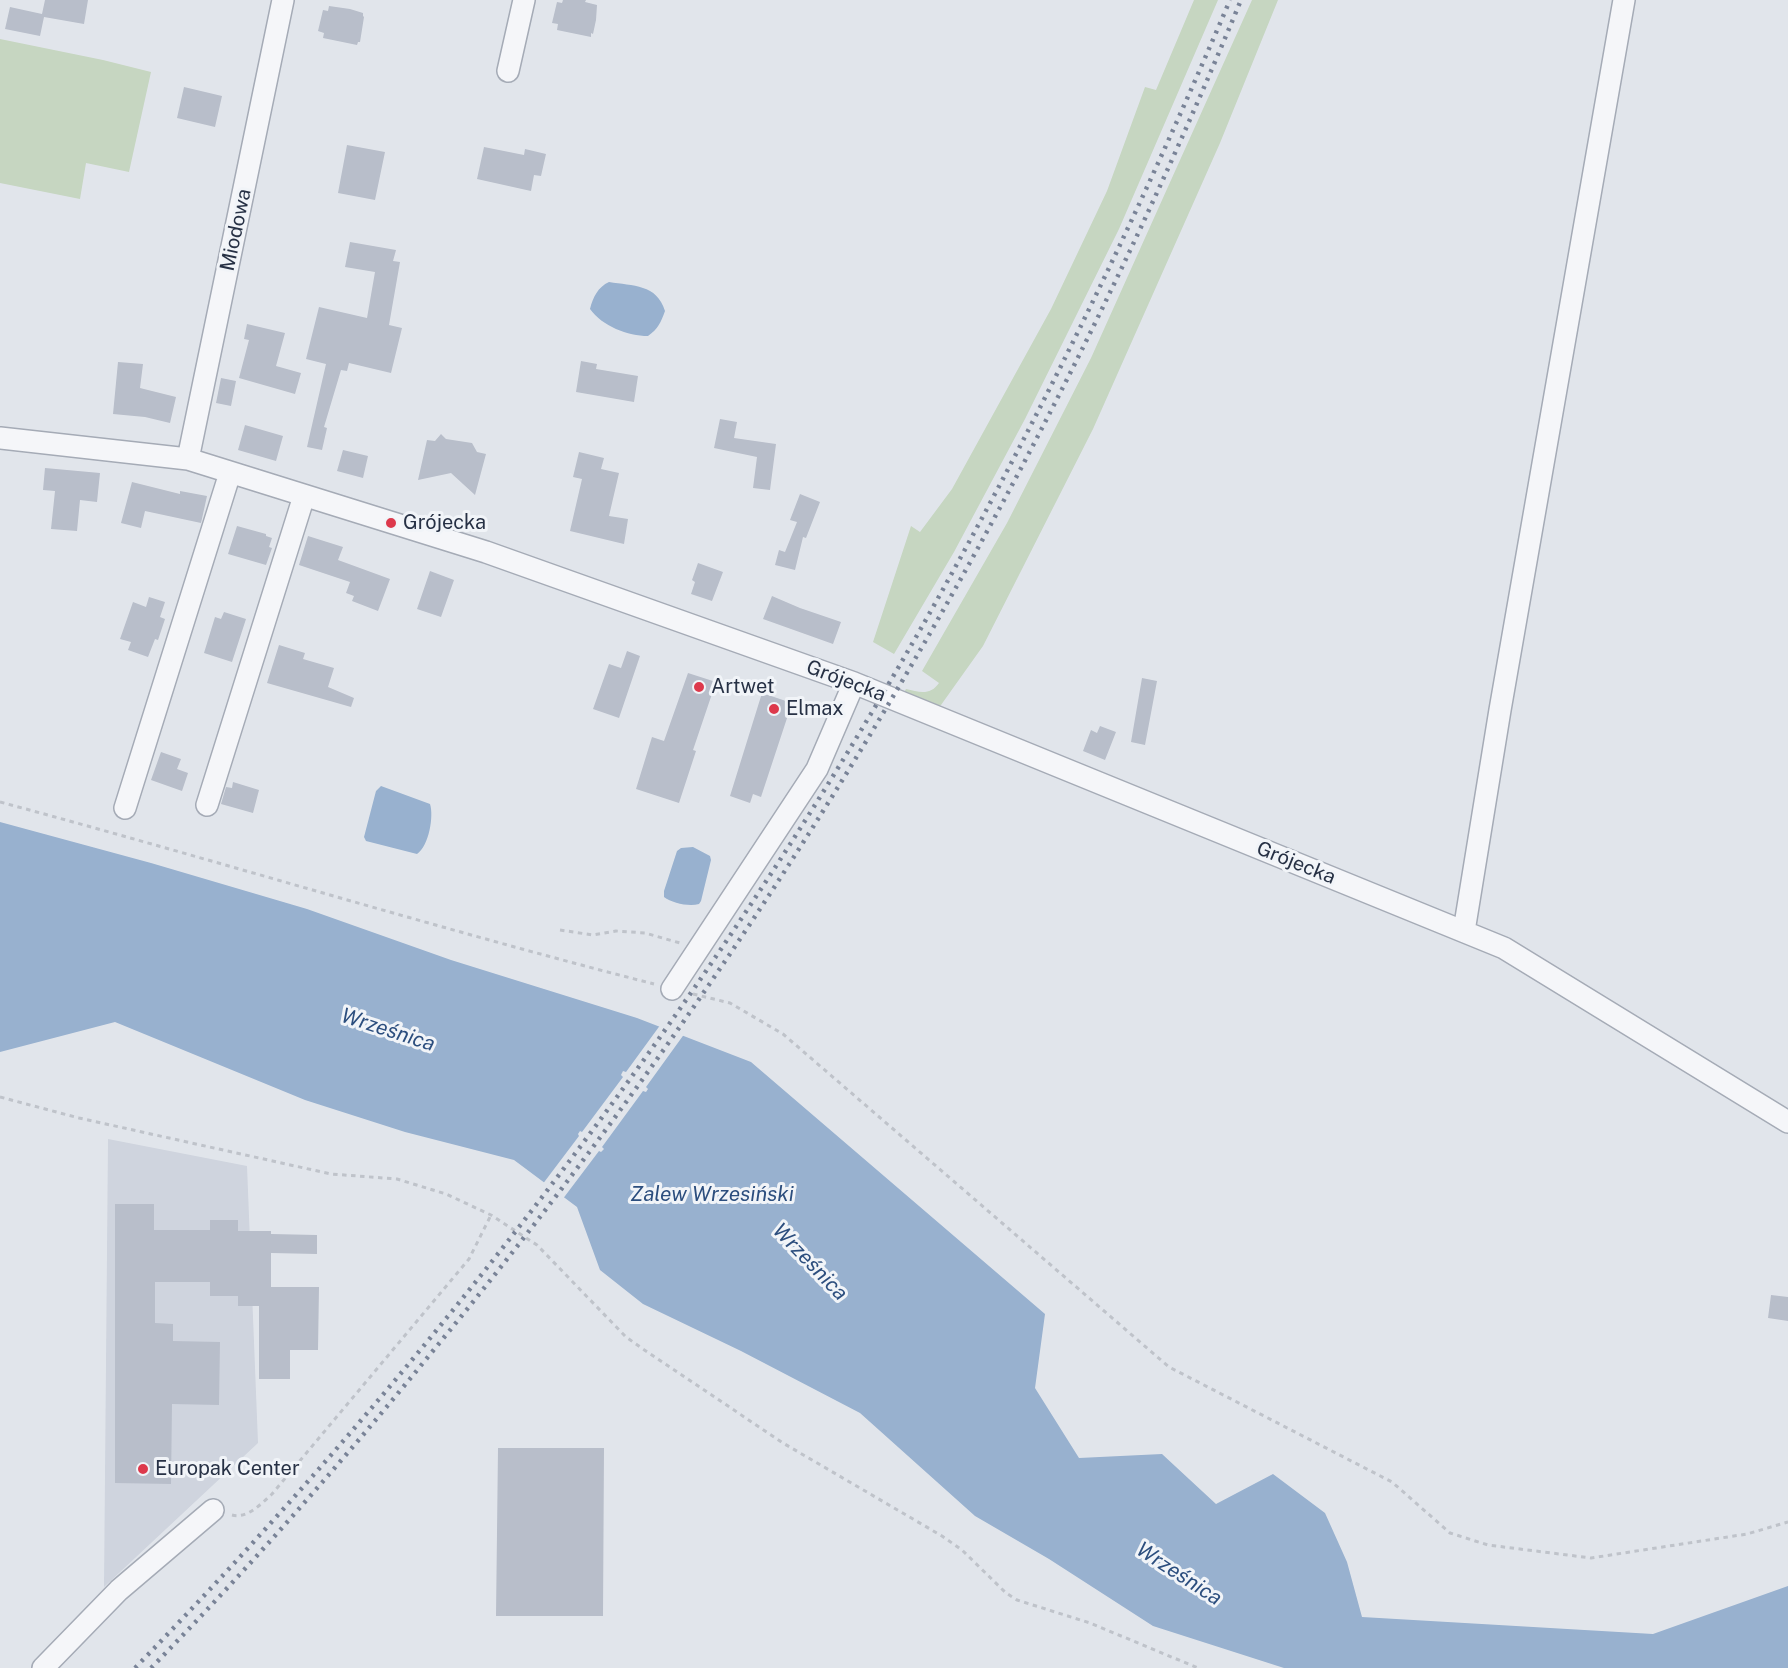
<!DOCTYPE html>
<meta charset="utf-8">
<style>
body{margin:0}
canvas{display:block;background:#e1e5eb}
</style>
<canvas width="1788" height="1668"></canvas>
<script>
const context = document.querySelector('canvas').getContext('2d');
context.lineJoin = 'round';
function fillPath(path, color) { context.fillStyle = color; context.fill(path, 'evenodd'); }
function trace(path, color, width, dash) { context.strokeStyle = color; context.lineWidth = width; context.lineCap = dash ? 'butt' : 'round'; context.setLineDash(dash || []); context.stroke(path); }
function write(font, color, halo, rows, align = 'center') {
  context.font = font + ' "Public Sans",sans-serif'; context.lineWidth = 6; context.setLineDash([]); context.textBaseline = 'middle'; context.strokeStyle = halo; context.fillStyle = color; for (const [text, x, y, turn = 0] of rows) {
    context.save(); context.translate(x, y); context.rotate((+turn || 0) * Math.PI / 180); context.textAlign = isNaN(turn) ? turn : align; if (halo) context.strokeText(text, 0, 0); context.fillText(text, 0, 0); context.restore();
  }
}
fillPath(new Path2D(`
 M108,1139L247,1166L258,1443L104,1587Z`), '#cfd4de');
fillPath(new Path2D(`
 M1194,0H1218L1119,229L1025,419L954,552L894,654L873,642L911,526L920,532L952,489L1051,309L1107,191L1145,87L1156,90Z
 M1252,0H1278L1220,143L1093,429L983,646L941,705L938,707L903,694L906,689C919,692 930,696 939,683L922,671L1007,523L1091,358Z
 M0,39L103,60L151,72L129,172L86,163L80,199L0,183Z`), '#c6d6c1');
fillPath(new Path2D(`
 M609,282C633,286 657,284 665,311C661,322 658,329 648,336C628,336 602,326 590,309C593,297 598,287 609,282Z
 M381,786L430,804C434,816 429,846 417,854L366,841L364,837L376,791Z
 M0,822L151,863L307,909L451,960L637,1018L751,1062L1045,1314L1035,1388L1079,1458L1162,1454L1216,1504L1273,1474L1325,1513L1347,1562L1362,1617L1653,1634L1788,1586V1668H1284L1153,1626L1049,1559L975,1516L860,1413L741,1351L643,1304L600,1270L577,1207L514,1160L405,1132L305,1100L115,1022L0,1052Z
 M693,847L710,856L711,860L701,901L699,904C689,907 672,903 664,897V891L677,851L681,848Z`), '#98b1cf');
fillPath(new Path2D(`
 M661,1024L685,1033L646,1087L648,1089L646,1092L643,1091L602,1147L604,1149L601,1152L599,1151L562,1200L542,1185L579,1136L578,1134L580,1131L582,1132L623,1077L621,1075L623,1071L626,1072Z`), '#e1e5eb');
fillPath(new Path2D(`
 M45,0H88L84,24L44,17L40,36L5,29L10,7L42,14Z
 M563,0H586L585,2L597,5L596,20L593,34L591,33V37L557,30L558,24L552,23L557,2L562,3Z
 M329,6L350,9L363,13V16L364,17L360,42H358L357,45L323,38L324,33L318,31L323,10L328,11Z
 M184,87L222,96L215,127L177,118Z
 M347,145L385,152L375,200L338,193Z
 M484,147L524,155L525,149L546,154L541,176L534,175L531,191L477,179Z
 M350,242L396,250L393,261L400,262L389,325L402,328L391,373L349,363L347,371L341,370L324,427L327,428L322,450L307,447L326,364L306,359L319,307L367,318L375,272L345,267Z
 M247,324L285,333L276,366L301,373L295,394L239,378L249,340L244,339Z
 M581,361L597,364L596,369L638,376L634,402L576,392Z
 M118,362L143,364L140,388L176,397L170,423L145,417L113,414Z
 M221,378L236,381L231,406L216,403Z
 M720,419L737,422L734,438L776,444L770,490L753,488L757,457L714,448Z
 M245,425L283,436L276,461L238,450Z
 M441,434L446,439L472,443L477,452L486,454L475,495L451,473L418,480L427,440L435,441Z
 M343,450L368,456L363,478L337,471Z
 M579,452L604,458L601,469L619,473L609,516L628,519L624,544L570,531L582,479L573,477Z
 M45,468L100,473L97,502L80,500L77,531L51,529L55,491L43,490Z
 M132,482L180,494V491L207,496L201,523L145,511L141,528L121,523Z
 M800,494L820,502L806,538L803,537L795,570L775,565L779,550L785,552L797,522L790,520Z
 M237,526L266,534V536L272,538L269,547L272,548L266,565L228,554Z
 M308,536L343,547L338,560L390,579L378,611L352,601L354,596L346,593L350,582L299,565Z
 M698,563L723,572L712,601L691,594L695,582L692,580Z
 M430,571L454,580L441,617L417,609Z
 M772,596L800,608L841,622L833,644L763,619Z
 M149,597L165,602L160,617L165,619L158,640L155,639L148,657L128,650L131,642L120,639L133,602L146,607Z
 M224,612L246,619L232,662L204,653L215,617L221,619Z
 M279,645L305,653L303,659L334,668L328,687L354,698L351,707L267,683Z
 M627,651L640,656L619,718L593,709L609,664L621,668Z
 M688,673L716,682L693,750L696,751L679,803L636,789L652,737L664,741Z
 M1142,678L1157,681L1145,745L1131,742Z
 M762,693L792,703L761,797L753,794L750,803L730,796Z
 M1100,726L1116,732L1105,760L1083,751L1091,730L1097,733Z
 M161,752L181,759L177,769L188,773L182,791L151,780Z
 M233,782L259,790L253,813L221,804L226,787L232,788Z
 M115,1204H154V1230H210V1220H238V1231H271V1234L317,1235V1254L271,1253V1287H319L318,1350H290V1379H259V1306H238V1296H210V1282H155V1323L173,1324V1341L220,1342L219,1405L172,1404L171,1484L115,1483Z
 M1771,1295L1788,1297V1321L1768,1318Z
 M498,1448H604L603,1616H496Z`), '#b8beca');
const minor = new Path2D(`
 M508,71L524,0
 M0,438L188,459L486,552L854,683L1504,948L1788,1122
 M188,459L283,0
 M207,805L304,496
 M125,808L230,473
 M1464,931L1500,710L1624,0
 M672,989L817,769L854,683
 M43,1668L119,1590L213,1510`);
trace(minor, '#a5abb6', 24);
trace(new Path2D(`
 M0,802C219,861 435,928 654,984
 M560,930L593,935L616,931L645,933L680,943
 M693,994L730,1003L783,1034L1169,1367L1392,1482L1450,1533L1488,1545L1591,1558L1747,1534L1788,1522
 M0,1097L79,1118L331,1174L397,1179L446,1194L491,1215L537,1245L626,1337L643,1349L783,1443L942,1536L962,1550L1006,1593L1017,1600L1090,1623L1198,1668
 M232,1515C247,1519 261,1504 272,1494L469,1259L491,1215`), '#bfc3ca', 3, [4.5, 4.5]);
trace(minor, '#f5f6f9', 21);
trace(new Path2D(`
 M135,1668C441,1353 711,998 928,616C1041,416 1140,211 1230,0
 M151,1668C250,1567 343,1461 432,1352C769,945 1039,488 1241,0`), '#798397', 4.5, [3, 6]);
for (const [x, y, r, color] of [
 [391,523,6,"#dd394c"],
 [699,687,6,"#dd394c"],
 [774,709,6,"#dd394c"],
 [143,1469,6,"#dd394c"]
]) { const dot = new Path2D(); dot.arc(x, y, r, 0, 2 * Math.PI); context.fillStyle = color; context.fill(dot); trace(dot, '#f1f4f8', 2); }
write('20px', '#273145', '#f1f4f8', [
 ["Miodowa",236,230,-78],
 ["Grójecka",846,681,21],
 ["Grójecka",1296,863,22]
]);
write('20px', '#273145', '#f1f4f8', [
 ["Grójecka",403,523],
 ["Artwet",711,687],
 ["Elmax",786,709],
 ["Europak Center",155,1469]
], 'left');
write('italic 21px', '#2c4e7e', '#f1f4f8', [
 ["Wrześnica",388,1030,18],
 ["Zalew Wrzesiński",712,1195],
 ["Wrześnica",810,1262,46],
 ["Wrześnica",1179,1574,33]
]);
</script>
